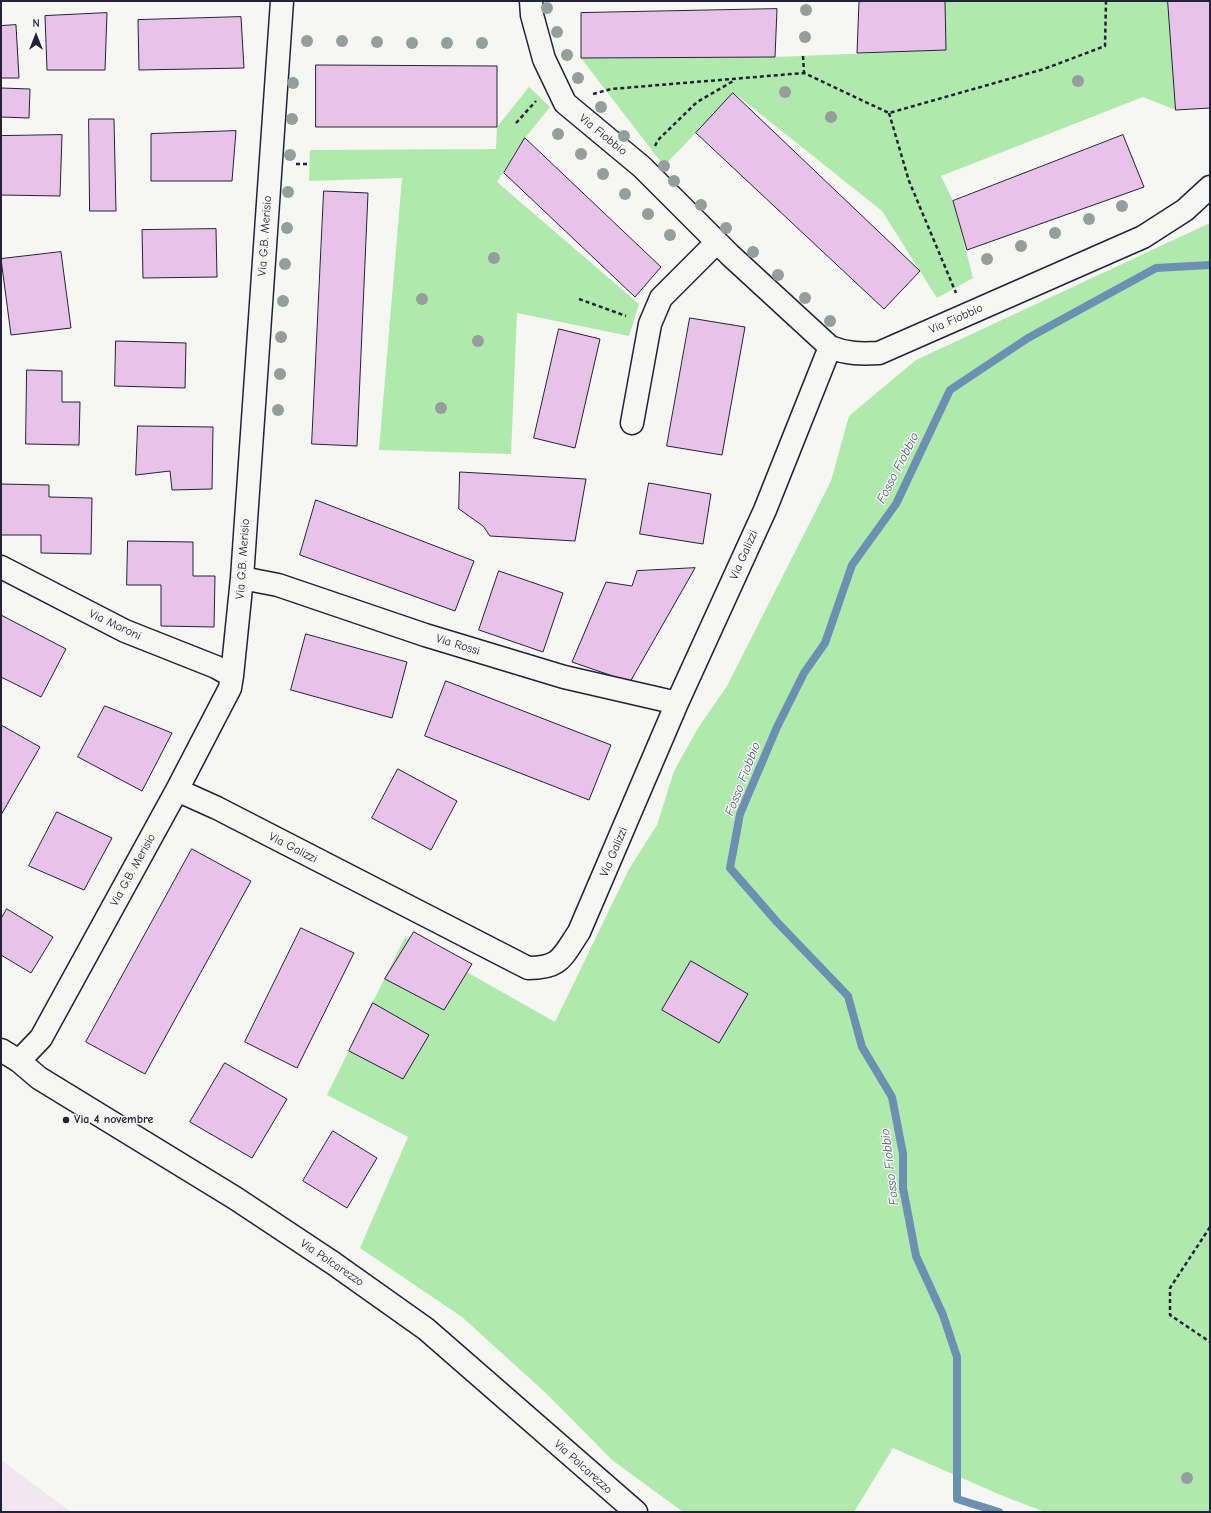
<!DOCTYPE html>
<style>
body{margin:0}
#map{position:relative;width:1211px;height:1513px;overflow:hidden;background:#f6f6f2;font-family:"Comic Neue",sans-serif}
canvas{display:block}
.frame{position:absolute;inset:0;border:2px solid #22223b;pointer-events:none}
.north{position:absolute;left:16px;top:16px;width:40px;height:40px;-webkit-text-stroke:3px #f6f6f2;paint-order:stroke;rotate:0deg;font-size:11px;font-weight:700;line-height:16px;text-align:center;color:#22223b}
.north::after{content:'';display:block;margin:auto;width:14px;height:18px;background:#22223b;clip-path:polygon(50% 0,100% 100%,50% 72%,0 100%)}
</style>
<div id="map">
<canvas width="1211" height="1513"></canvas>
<div class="frame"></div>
<div class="north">N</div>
</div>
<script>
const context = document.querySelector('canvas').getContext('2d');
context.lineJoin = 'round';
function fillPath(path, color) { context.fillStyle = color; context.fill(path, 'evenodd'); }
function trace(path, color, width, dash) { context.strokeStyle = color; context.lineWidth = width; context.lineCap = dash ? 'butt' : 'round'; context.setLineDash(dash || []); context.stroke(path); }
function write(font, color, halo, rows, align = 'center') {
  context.font = font + ' "Comic Neue",sans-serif'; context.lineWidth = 3; context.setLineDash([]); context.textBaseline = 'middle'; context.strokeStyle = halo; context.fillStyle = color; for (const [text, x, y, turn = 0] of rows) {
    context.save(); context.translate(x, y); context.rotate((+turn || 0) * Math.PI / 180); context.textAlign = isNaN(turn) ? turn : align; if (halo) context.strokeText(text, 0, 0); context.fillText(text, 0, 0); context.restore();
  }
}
fillPath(new Path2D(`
 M1,1460L71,1512H1Z`), '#f2e6f0');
fillPath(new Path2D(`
 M945,1H1168L1176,110L1143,97L941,176L953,201L973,278L937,298L882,211L734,93L664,166L581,58L775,57L946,50Z
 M529,87L550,107L525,138L497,182L639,304L629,336L517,313L511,454L379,450L402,178L309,181L310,150L496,149L497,127Z
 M1210,223V1512H1045L1003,1496L893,1448L854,1512H683L612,1460L548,1395L462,1317L360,1248L408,1137L327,1095L405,937L555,1022L629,869L657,825L674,771L698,728L727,686L831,481L849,416L916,360Z`), '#b0e9ac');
trace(new Path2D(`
 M999,1512L957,1499V1357L943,1315L916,1256L903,1188V1154L892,1097L862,1047L848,996L777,922L730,868L740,814L777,727L804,673L825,643L852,565L896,504L950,390L1028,338L1156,268L1210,265`), '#6c90b1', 8);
const building = new Path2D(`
 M945,1L946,50L857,53L859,2Z
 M1168,1H1210V108L1176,110Z
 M777,9L775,57L581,58V13Z
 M107,13L105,70H47L45,16Z
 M241,17L244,68L139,70L138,20Z
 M16,25L19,78H1V26Z
 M316,65L497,66V127H316Z
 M1,88L30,89L29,118L1,117Z
 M733,93L920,271L884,309L696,133Z
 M89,119H114L116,211H90Z
 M236,131L232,181H151V134Z
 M62,135L60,196L1,195V136Z
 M1123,135L1144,187L967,250L953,201Z
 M525,138L661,267L635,297L504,173Z
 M324,191L368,193L357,446L312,444Z
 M216,229L217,277L143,278L142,230Z
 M61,252L71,328L11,335L1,259Z
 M690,318L745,327L722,455L667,446Z
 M559,329L600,339L575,448L534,438Z
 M116,341L186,343L185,388L115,386Z
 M27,370L62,371V402H80L79,445L26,444Z
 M138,426L213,427L212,489L172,490L170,471L136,475Z
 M460,472L586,479L575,541L490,536L483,526L459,509Z
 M649,483L711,494L703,544L640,534Z
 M1,484L49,485V497L92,498L91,554L41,553V535H1Z
 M316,500L474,561L455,611L300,555Z
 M128,541L193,542V576H215L214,627L161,626V585H127Z
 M695,568L630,682L572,662L606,582L632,586L637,571Z
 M499,571L563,593L543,652L479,630Z
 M1,615L66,649L41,697L1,677Z
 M306,634L407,662L392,718L291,690Z
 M446,681L611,745L589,800L425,736Z
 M105,706L172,733L142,791L78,757Z
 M1,725L40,747L1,815Z
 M398,769L457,801L431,850L372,818Z
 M57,812L112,838L84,890L29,866Z
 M192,849L251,881L145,1074L86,1042Z
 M7,909L53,937L31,973L1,955V919Z
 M301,928L354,953L297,1068L245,1042Z
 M414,932L472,964L444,1010L385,979Z
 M691,961L748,994L719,1043L662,1010Z
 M373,1003L429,1035L403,1079L349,1051Z
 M225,1063L287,1099L252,1158L190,1122Z
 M333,1131L377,1158L347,1208L303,1181Z`);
fillPath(building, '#e9c2ea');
trace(building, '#22223b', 1);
const minor = new Path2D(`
 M531,1L532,15L544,59L565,103L642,167L730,255L830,347C847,354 861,354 879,353L1143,237L1185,210L1210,187
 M632,423L650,324L661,298L717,242
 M1,567L125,631L216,667L232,676
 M242,578L278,585L425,635L564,677L677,703
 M177,790L217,808L528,968C561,968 562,957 579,932L677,703L765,510L830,347
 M1,1050L19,1061L39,1078L235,1198L333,1263L426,1329L636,1512
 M19,1061L41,1038L177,790L230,688L232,676L242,578L282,1`);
trace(minor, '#22223b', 25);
trace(new Path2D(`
 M803,56L804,73
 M593,94L611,89L804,73L889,113L1044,69L1105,46L1106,1
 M889,113L909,181L956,293
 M516,123L536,101
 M655,146L658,140L697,102L735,80
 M296,164H310
 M579,299L626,316
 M1210,1227L1170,1288V1315L1210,1342`), '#22223b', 2.5, [4, 3]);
trace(minor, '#f6f6f2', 22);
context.fillStyle = '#959d9d';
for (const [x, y] of [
 [547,8],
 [806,10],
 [557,32],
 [805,37],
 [307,41],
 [342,41],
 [377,42],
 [412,43],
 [447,43],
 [482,43],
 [567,55],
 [578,78],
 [1078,81],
 [293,83],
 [785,92],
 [601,107],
 [831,117],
 [292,119],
 [558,134],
 [624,136],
 [581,154],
 [290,155],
 [664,166],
 [603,174],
 [674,181],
 [288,192],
 [625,194],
 [701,205],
 [1122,206],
 [648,214],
 [1089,219],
 [287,228],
 [726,228],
 [1055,233],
 [670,235],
 [1021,246],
 [753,252],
 [494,258],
 [987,259],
 [285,264],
 [778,275],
 [805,298],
 [422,299],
 [283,301],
 [830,321],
 [281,337],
 [478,341],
 [280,374],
 [441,408],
 [278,410],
 [1187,1478]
]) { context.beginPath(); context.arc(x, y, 6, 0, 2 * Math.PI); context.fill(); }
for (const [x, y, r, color] of [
 [66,1120,4,"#22223b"]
]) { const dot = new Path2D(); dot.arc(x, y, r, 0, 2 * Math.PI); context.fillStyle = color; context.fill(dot); trace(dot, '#f6f6f2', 1.5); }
write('12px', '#22223b', '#f6f6f2', [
 ["Via Fiobbio",603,135,39],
 ["Via G.B. Merisio",265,236,-86],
 ["Via Fiobbio",956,319,-24],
 ["Via Galizzi",744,555,-66],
 ["Via G.B. Merisio",243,559,-86],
 ["Via Moroni",115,625,25],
 ["Via Rossi",458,645,17],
 ["Via Galizzi",293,848,27],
 ["Via Galizzi",614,852,-67],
 ["Via G.B. Merisio",133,870,-61],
 ["Via Polcarezzo",332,1263,34],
 ["Via Polcarezzo",583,1467,42]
]);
write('bold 12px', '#22223b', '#f6f6f2', [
 ["Via 4 novembre",74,1120]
], 'left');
write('italic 13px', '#475976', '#f6f6f2', [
 ["Fosso Fiobbio",898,468,-63],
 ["Fosso Fiobbio",743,779,-69],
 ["Fosso Fiobbio",890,1167,-97]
]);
</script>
